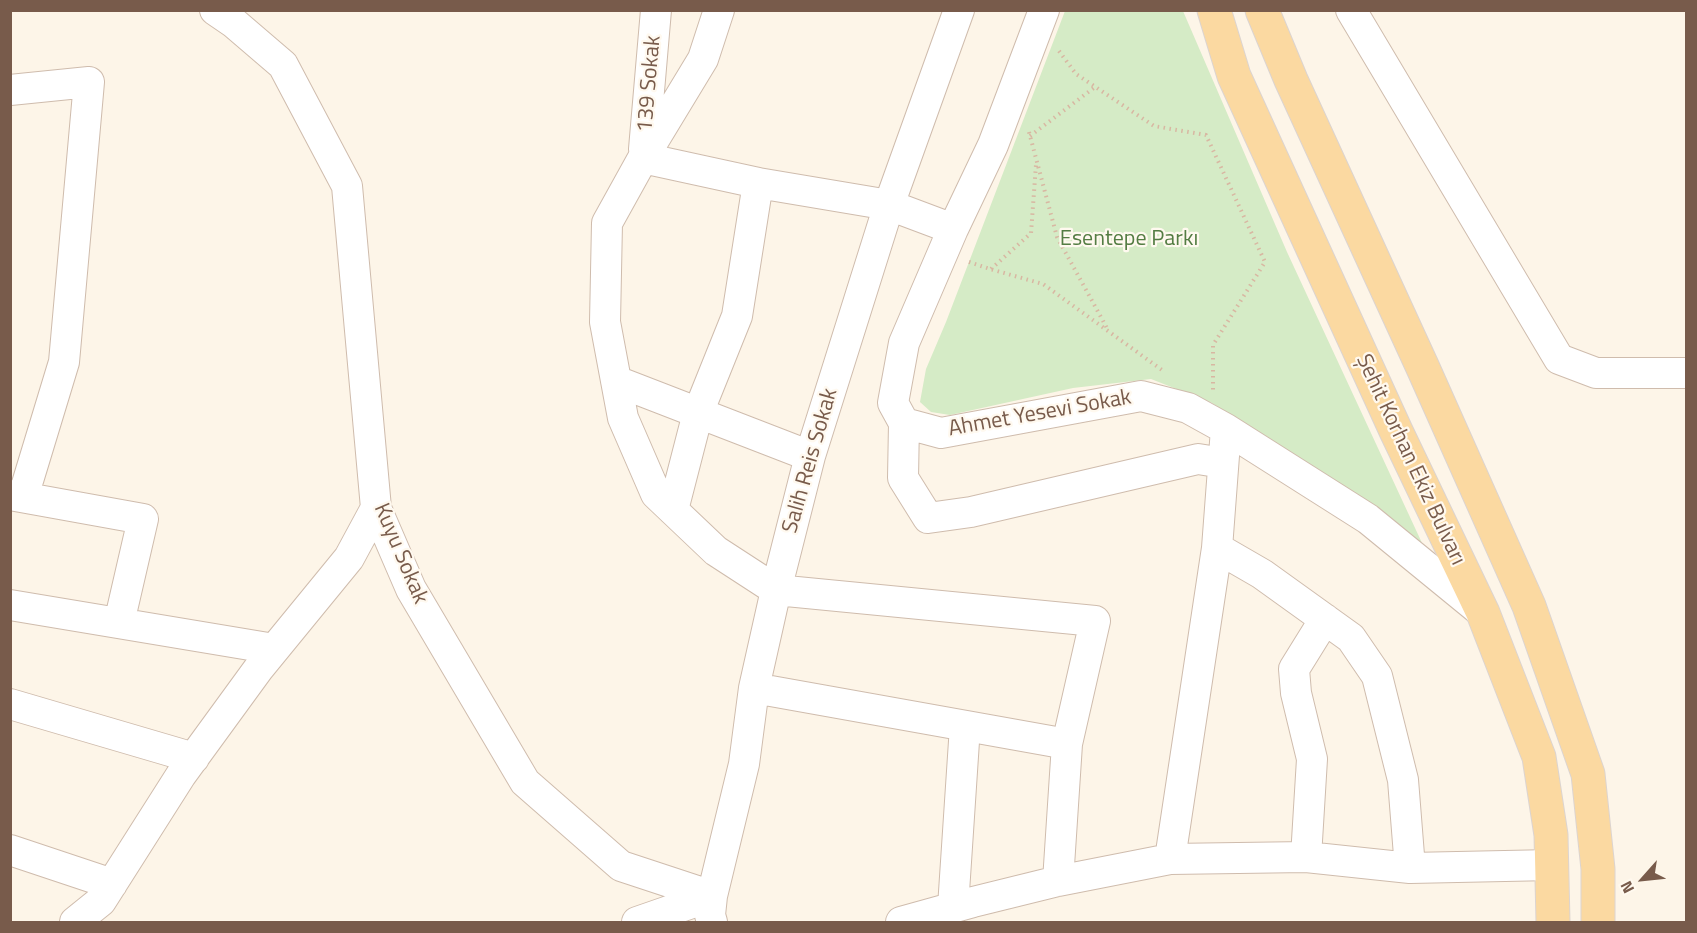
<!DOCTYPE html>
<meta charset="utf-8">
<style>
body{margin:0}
#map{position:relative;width:1697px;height:933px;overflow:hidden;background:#fdf5e8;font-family:"Titillium Web",sans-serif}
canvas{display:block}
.frame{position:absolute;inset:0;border:12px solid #785b4b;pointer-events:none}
.north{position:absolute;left:1613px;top:849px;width:60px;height:60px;-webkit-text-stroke:4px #fff9ef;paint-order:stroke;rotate:243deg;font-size:16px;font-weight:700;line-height:24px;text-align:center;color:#785b4b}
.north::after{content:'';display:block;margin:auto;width:21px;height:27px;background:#785b4b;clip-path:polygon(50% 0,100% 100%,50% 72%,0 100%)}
</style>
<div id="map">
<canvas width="1697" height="933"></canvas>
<div class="frame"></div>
<div class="north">N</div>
</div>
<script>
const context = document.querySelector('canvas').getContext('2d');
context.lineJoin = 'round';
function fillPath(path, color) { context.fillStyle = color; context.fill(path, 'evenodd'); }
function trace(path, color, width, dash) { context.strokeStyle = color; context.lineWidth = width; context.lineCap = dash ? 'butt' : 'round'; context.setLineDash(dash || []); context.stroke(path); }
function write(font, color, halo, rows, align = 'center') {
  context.font = font + ' "Titillium Web",sans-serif'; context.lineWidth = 4.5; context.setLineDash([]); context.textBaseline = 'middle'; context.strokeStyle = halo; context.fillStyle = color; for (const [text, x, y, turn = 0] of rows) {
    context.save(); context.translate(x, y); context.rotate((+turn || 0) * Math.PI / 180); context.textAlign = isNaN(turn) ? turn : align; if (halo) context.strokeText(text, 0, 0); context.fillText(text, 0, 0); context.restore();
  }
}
fillPath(new Path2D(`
 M1065,11H1183L1287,252L1422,543L1212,403L1151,379L1073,388L950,415L931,412L920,402L926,369L946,322Z`), '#d5ebc6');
const street = new Path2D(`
 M215,10L234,23L283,65L347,186L376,508L411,589L525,782L621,866L712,896L637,922
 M719,10L703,59L643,158L607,223L605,322L623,418L656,494L716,551L776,590L1095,621L1067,744
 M1044,10L993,145L953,229L904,343L893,403L904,423L941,433L1141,396L1188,408L1226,429L1368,519L1483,613
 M1351,10L1559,359L1596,373H1686
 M10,90L89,82L64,362L23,497
 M644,149L656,10
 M643,158L758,183L737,316L698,413L673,510
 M758,183L889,205L953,229
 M616,381L810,456
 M904,423L903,478L928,518L971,512L1198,459L1223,463
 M10,495L143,519L119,623
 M1217,548L1262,574L1351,638L1377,676L1403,780L1410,868
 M10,605L274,649
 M754,688L1067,744L1058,881
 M10,704L194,758
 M10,850L112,884
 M1306,857L1312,759L1296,693L1294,669L1325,619
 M1170,859L1217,548L1226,429
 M953,907L965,726
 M75,922L101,901L181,775L259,668L349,558L376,508
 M712,922L710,915L712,896L744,764L754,688L776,590L810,456L889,205L959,10
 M901,922L973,902L1058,881L1170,859L1306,857L1410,868L1552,865`);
const primary = new Path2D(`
 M1214,10L1234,76L1396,431L1483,613L1539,757L1551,835L1553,922
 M1262,10L1291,80L1423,368L1529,606L1588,774L1598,869V922`);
trace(street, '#cfbcad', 32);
trace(primary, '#dcd4d0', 35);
trace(new Path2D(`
 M1059,51L1076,74L1154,126L1206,135L1265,262L1213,345V390
 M1029,132L1057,237L1108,330
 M1030,136L1095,87
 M969,262L990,269L1043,284L1162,370
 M991,269L1031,233L1036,165`), '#d8b7a2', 4, [1.5, 4.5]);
trace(street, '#fff', 30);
trace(primary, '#fbd9a1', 33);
write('22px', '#785b4b', '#fff9ef', [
 ["139 Sokak",650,84,-85],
 ["Ahmet Yesevi Sokak",1040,414,-10],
 ["Şehit Korhan Ekiz Bulvarı",1410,460,65],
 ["Salih Reis Sokak",811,461,-74],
 ["Kuyu Sokak",400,554,67]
]);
write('22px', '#547d43', '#fff9ef', [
 ["Esentepe Parkı",1129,240]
]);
</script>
